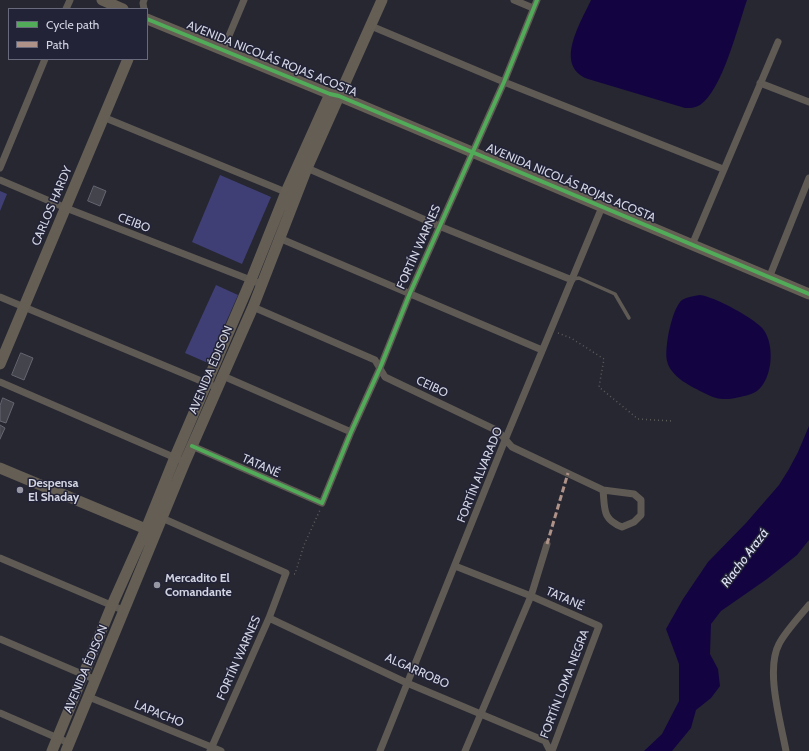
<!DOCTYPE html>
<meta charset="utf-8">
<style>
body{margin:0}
#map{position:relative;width:809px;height:751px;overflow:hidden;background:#272732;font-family:Cabin,sans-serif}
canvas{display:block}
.legend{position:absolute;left:8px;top:8px;width:140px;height:52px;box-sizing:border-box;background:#222337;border:1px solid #696a7b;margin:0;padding:5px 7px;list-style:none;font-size:12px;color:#d3d4e2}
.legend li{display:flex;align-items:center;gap:8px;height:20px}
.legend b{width:20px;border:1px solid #696a7b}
</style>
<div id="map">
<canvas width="809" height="751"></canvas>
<ul class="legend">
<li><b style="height:5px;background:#51ab58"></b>Cycle path</li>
<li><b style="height:5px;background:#af9288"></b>Path</li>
</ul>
</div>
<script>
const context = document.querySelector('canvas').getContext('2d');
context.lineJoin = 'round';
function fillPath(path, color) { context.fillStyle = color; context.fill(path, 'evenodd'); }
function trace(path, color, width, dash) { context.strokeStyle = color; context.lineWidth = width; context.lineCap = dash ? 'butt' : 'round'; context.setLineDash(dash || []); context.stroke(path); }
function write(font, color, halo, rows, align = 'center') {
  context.font = font + ' Cabin,sans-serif'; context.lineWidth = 3; context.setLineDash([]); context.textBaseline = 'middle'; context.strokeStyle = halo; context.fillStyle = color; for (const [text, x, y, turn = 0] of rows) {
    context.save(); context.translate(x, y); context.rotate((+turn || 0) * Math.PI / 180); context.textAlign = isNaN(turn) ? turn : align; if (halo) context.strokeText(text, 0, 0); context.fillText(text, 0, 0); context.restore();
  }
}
fillPath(new Path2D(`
 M220,175L271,197L242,264L192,242Z
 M0,191L7,194L0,211Z
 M216,285L238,295L208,363L185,353Z`), '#3f3f76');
fillPath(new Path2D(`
 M591,0H747C738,26 722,91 700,105C695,108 690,108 685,108L588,79C553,66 581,22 591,0Z
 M700,295C715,297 754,318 763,329C775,344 773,379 757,391C753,394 745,396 740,397C733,399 723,400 716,398C712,397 707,394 702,392C689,385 671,377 667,361C664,348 672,308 682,300C687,297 694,296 700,295Z
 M809,426V540L797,555L767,579L721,611L711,624L710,654L718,669L720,686L711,698L696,710L691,728L672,751H644L662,734L679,701V664L666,629L683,599L708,562L746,523L779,485L789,469L798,452Z`), '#130441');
const building = new Path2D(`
 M94,186L106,191L100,206L88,201Z
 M21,353L33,358L24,380L12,375Z
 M3,398L14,403L6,423L0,421V406Z
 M0,425L5,428L0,439Z`);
fillPath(building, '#44444d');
trace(building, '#656670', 1);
trace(new Path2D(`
 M558,333L571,338L604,359L599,387L638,419L673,421
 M294,574H295L304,545L320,510`), '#5d5b59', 1.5, [1, 3]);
trace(new Path2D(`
 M573,279L579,278L615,294L629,318`), '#5f5a54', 3.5);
trace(new Path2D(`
 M514,0L533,8
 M66,9L70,0
 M144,9L143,3L144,0
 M371,26L504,82L723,169
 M223,50L244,0
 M760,83L809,102
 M103,117L288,193
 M0,168L45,59
 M307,168L439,226L572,280
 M0,180L66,208L261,284
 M279,238L542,350
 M692,245L778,42
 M769,278L809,178
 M0,297L218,388
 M253,307L375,360L385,377L498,431L512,447L603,490L634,494L641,500V515L634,522L622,527C602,519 605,509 603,490
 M223,376L351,432
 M0,382L178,459
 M192,446L322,503L351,432L380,368L410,293L504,82L537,0
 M162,518L286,573L269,618L210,751
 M0,558L125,611
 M455,566L531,596L599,626L552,751
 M269,618L407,683L545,741L550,751
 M0,639L96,680
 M89,697L221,751
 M0,713L69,743
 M380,751L505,440L602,207
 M465,751L531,596L547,544
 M786,751C781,723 765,670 779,644C785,632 800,616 809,605`), '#5f5a54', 7);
trace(new Path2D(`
 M102,0L123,9
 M147,19L330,94L339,96L809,294
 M0,364L128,59
 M0,468L153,532
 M52,751L112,605L146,529L175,457L251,280L286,192L330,94
 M66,751L185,462L253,307L307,168L382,0`), '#645e54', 11);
trace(new Path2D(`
 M547,544L568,473`), '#af9288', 3, [6, 3]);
trace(new Path2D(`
 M147,19L330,94L339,96L809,294
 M192,446L322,503L351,432L380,368L410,293L504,82L537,0`), '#51ab58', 4);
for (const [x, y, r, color] of [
 [20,490,4,"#9797a4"],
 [157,585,4,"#9797a4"]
]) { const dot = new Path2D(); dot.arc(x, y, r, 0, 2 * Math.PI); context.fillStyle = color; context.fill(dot); trace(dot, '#222337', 1.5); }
write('12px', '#d3d4e2', '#222337', [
 ["AVENIDA NICOLÁS ROJAS ACOSTA",272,59,22],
 ["AVENIDA NICOLÁS ROJAS ACOSTA",571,183,23],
 ["CARLOS HARDY",52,206,-67],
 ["CEIBO",134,223,21],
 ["FORTÍN WARNES",419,247,-66],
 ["AVENIDA ÉDISON",211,370,-67],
 ["CEIBO",432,387,25],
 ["TATANÉ",261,466,24],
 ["FORTÍN ALVARADO",480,475,-68],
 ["TATANÉ",565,599,24],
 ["FORTÍN WARNES",239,658,-66],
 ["AVENIDA ÉDISON",86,669,-67],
 ["ALGARROBO",417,671,24],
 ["FORTÍN LOMA NEGRA",565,684,-69],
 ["LAPACHO",159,714,22]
]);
write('bold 12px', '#d3d4e2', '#222337', [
 ["Despensa",28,483],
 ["El Shaday",28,497],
 ["Mercadito El",165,578],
 ["Comandante",165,592]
], 'left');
write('italic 13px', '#e0e2f7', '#222337', [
 ["Riacho Arazá",745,558,-53]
]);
</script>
